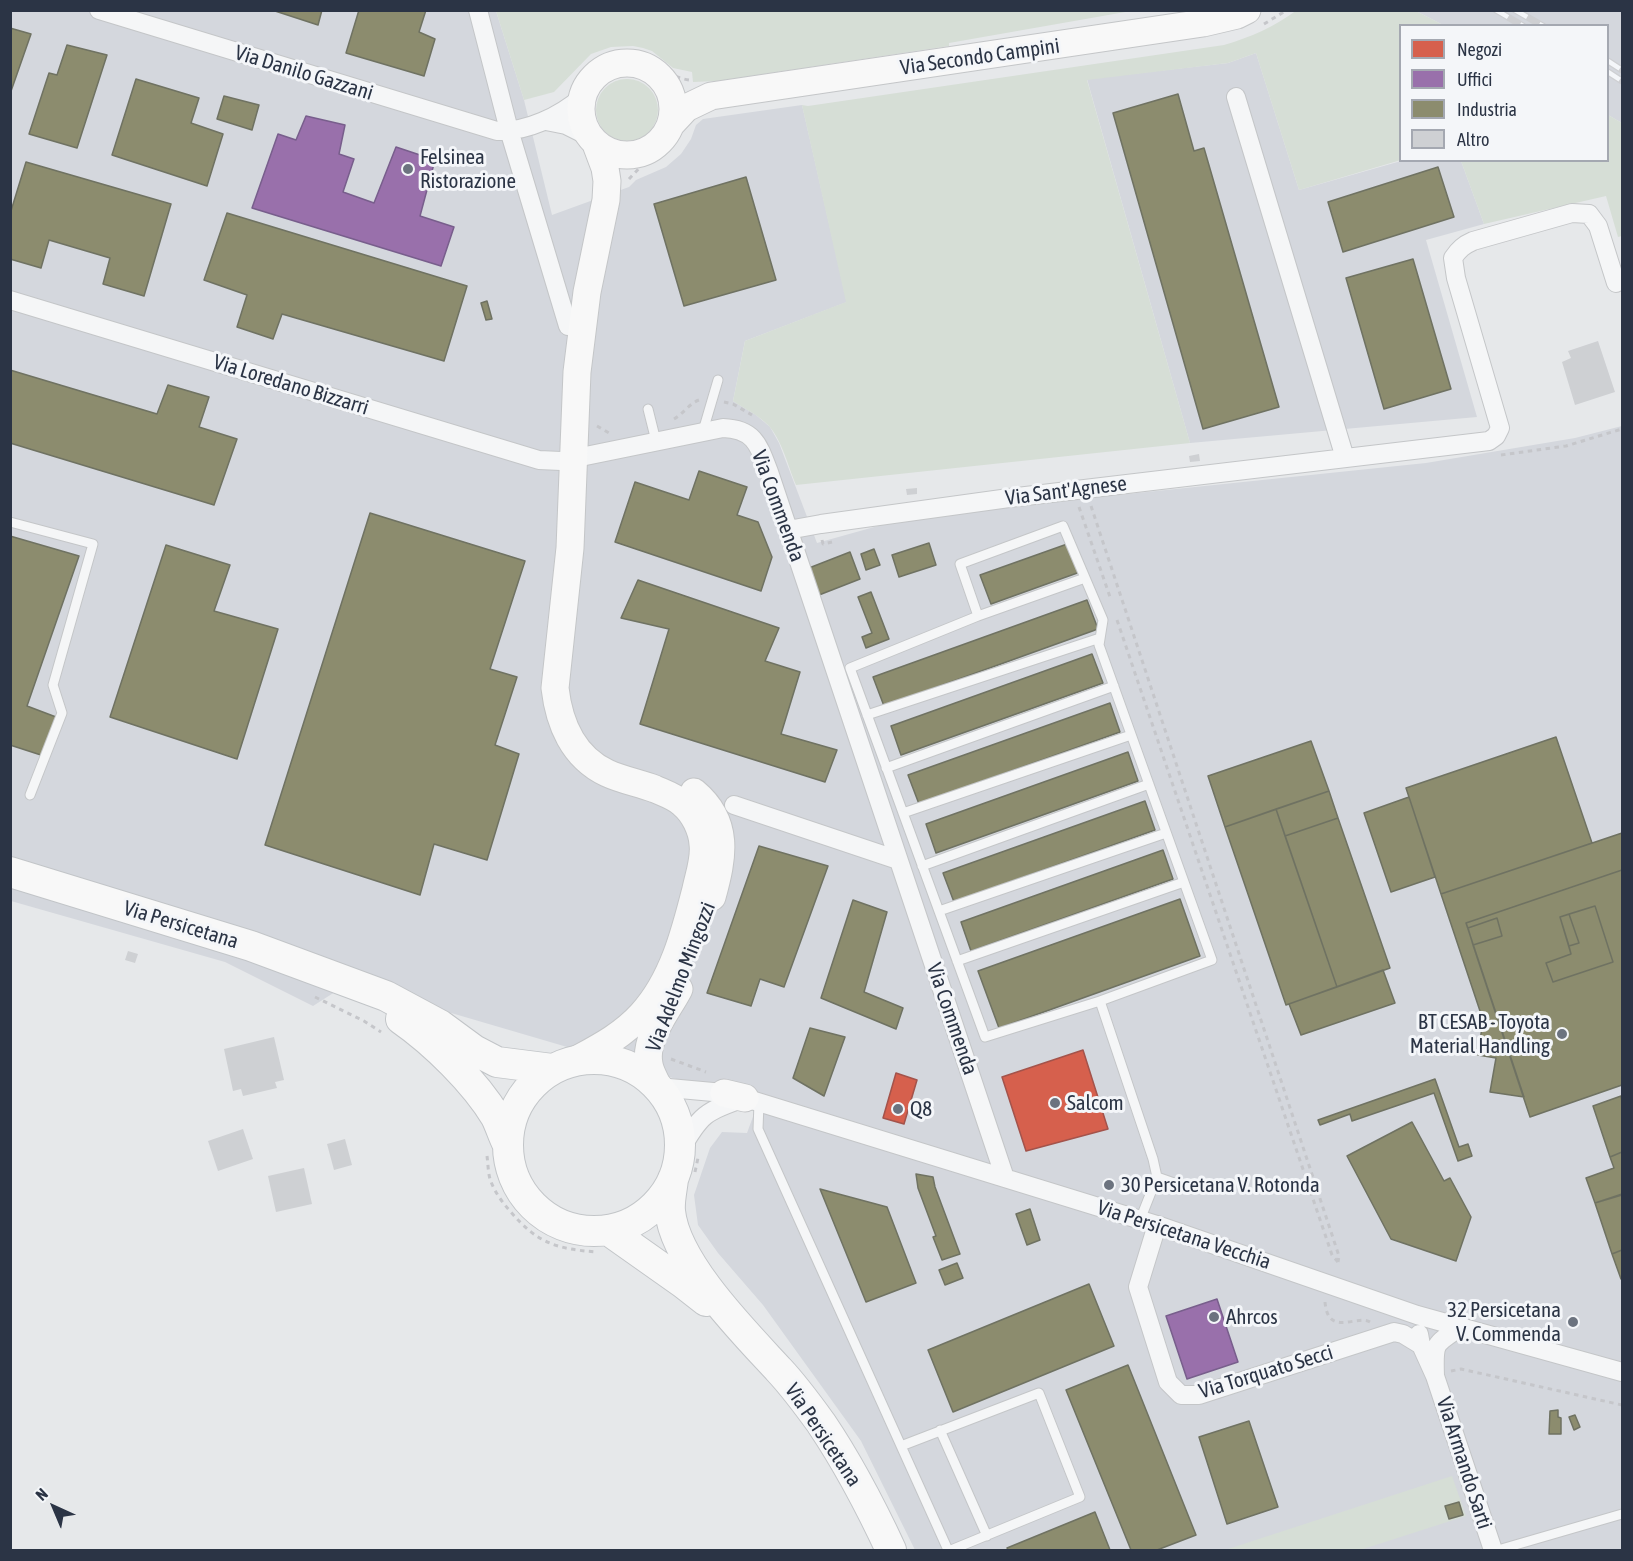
<!DOCTYPE html>
<style>
body{margin:0}
#map{position:relative;width:1633px;height:1561px;overflow:hidden;background:#e6e8ea;font-family:"Asap Condensed",sans-serif}
canvas{display:block}
.frame{position:absolute;inset:0;border:12px solid #2b3445;pointer-events:none}
.legend{position:absolute;left:1399px;top:24px;width:210px;height:138px;box-sizing:border-box;background:#f4f6f9;border:2px solid #a4a8b1;margin:0;padding:8px 10px;list-style:none;font-size:18px;color:#2b3445}
.legend li{display:flex;align-items:center;gap:12px;height:30px}
.legend b{width:30px;border:2px solid #a4a8b1}
.north{position:absolute;left:24px;top:1477px;width:60px;height:60px;-webkit-text-stroke:4px #f4f6f9;paint-order:stroke;rotate:316deg;font-size:16px;font-weight:700;line-height:24px;text-align:center;color:#2b3445}
.north::after{content:'';display:block;margin:auto;width:21px;height:27px;background:#2b3445;clip-path:polygon(50% 0,100% 100%,50% 72%,0 100%)}
</style>
<div id="map">
<canvas width="1633" height="1561"></canvas>
<div class="frame"></div>
<ul class="legend">
<li><b style="height:16px;background:#d6604d"></b>Negozi</li>
<li><b style="height:16px;background:#9970ab"></b>Uffici</li>
<li><b style="height:16px;background:#8c8c6e"></b>Industria</li>
<li><b style="height:16px;background:#ced0d3"></b>Altro</li>
</ul>
<div class="north">N</div>
</div>
<script>
const context = document.querySelector('canvas').getContext('2d');
context.lineJoin = 'round';
function fillPath(path, color) { context.fillStyle = color; context.fill(path, 'evenodd'); }
function trace(path, color, width, dash) { context.strokeStyle = color; context.lineWidth = width; context.lineCap = dash ? 'butt' : 'round'; context.setLineDash(dash || []); context.stroke(path); }
function write(font, color, halo, rows, align = 'center') {
  context.font = font + ' "Asap Condensed",sans-serif'; context.lineWidth = 6; context.setLineDash([]); context.textBaseline = 'middle'; context.strokeStyle = halo; context.fillStyle = color; for (const [text, x, y, turn = 0] of rows) {
    context.save(); context.translate(x, y); context.rotate((+turn || 0) * Math.PI / 180); context.textAlign = isNaN(turn) ? turn : align; if (halo) context.strokeText(text, 0, 0); context.fillText(text, 0, 0); context.restore();
  }
}
fillPath(new Path2D(`
 M10,11H496L524,100L552,215L629,187L636,180L666,167L681,154L691,139L696,125L703,119L802,105L847,302L745,341L733,401L756,415L770,427L779,443L817,543L885,524L915,519L1089,498L1426,463L1575,438L1622,426V1550H915L861,1441L763,1305L718,1253L698,1225L694,1195L710,1148L722,1132L747,1133L758,1103L349,983L313,1006L225,962L11,901Z
 M1416,11H1622V123L1608,115V26L1443,25Z
 M1256,53L1299,190L1401,161H1461L1484,224L1426,240L1477,417L1190,443L1087,79L1228,63Z`), '#d4d7dd');
fillPath(new Path2D(`
 M1297,10L1416,11L1443,25L1400,26L1401,160L1299,190L1256,53L1228,63L1087,80L1190,443L796,485C788,466 782,440 768,425C758,415 745,409 733,401L745,341L846,302L802,105L808,106L1224,45C1251,37 1274,27 1297,10Z
 M496,11V10L1131,11L949,43V46L718,81L693,82L692,72L673,68L652,51L643,48L633,46L611,47L591,54L554,92L524,100Z
 M596 110a31 31 0 1 1 62 0a31 31 0 1 1-62 0Z
 M1608,115L1622,123V236L1618,237L1606,196L1484,224L1461,161L1608,160Z
 M1452,1476L1466,1516L1360,1550H1225Z`), '#d6ded6');
const shops = new Path2D(`
 M1083,1050L1108,1129L1026,1151L1002,1077Z
 M896,1073L917,1080L904,1124L883,1118Z`);
fillPath(shops, '#d6604d');
trace(shops, '#a3534b', 1.5);
const offices = new Path2D(`
 M306,116L345,125L339,154L354,159L343,192L374,203L396,147L435,160L420,216L454,227L441,266L252,208L278,134L296,140Z
 M1217,1299L1238,1362L1187,1379L1166,1316Z`);
fillPath(offices, '#9970ab');
trace(offices, '#785e8c', 1.5);
const industry = new Path2D(`
 M272,10H322L318,25Z
 M359,10H426L419,32L435,39L424,76L346,53Z
 M10,28L31,34L10,94Z
 M67,45L107,55L77,148L29,134L49,73L57,75Z
 M136,79L199,98L191,123L223,134L207,186L112,155Z
 M1178,94L1194,151L1204,148L1279,407L1203,429L1113,113Z
 M224,96L259,105L252,130L217,119Z
 M26,162L171,204L144,296L103,284L110,258L49,240L41,268L10,259V214Z
 M1438,167L1454,217L1343,252L1328,202Z
 M746,177L776,280L684,306L654,204Z
 M227,213L467,286L444,361L282,314L273,339L237,327L247,295L204,280Z
 M1413,259L1451,389L1384,409L1346,278Z
 M487,301L492,319L486,320L481,303Z
 M10,370L157,414L168,385L209,397L199,427L237,439L214,505L10,443Z
 M699,471L747,487L737,515L758,522L772,557L761,591L615,542L635,482L689,500Z
 M370,513L525,561L490,669L517,677L495,745L519,754L487,860L434,844L420,895L265,845Z
 M10,536L79,556L27,706L56,717L44,756L10,745Z
 M929,543L936,565L899,577L892,555Z
 M1070,543L1080,572L991,604L980,575Z
 M166,545L230,565L214,611L278,629L237,759L110,717Z
 M874,549L880,565L866,570L861,554Z
 M850,552L860,579L819,595L809,568Z
 M638,580L779,628L765,661L800,672L781,734L837,750L825,782L640,724L669,629L621,618Z
 M871,592L889,639L866,648L862,637L872,633L858,597Z
 M1087,600L1098,629L884,706L873,677Z
 M1092,654L1103,683L901,755L891,726Z
 M1110,703L1120,732L919,804L908,775Z
 M1556,737L1592,843L1441,894L1406,788Z
 M1311,741L1329,791L1225,827L1208,776Z
 M1128,752L1138,781L936,853L926,824Z
 M1329,791L1338,818L1285,836L1276,809Z
 M1409,797L1435,877L1391,892L1364,813Z
 M1145,801L1155,830L954,902L943,873Z
 M1276,809L1337,987L1286,1005L1225,827Z
 M1338,818L1390,968L1337,987L1285,836Z
 M1622,833V870L1466,923L1524,1097L1490,1092L1496,1058L1478,1055L1483,1020L1441,894Z
 M759,846L828,866L784,987L760,979L751,1006L707,993Z
 M1163,850L1173,879L971,951L961,922Z
 M1622,870V1085L1530,1117L1473,945L1502,936L1497,918L1468,928L1466,923ZM1595,906L1613,962L1553,982L1546,963L1571,954L1560,917Z
 M1180,899L1200,956L999,1028L978,971Z
 M853,900L887,912L864,992L903,1008L896,1029L821,998Z
 M1595,906L1613,962L1553,982L1546,963L1571,954L1569,946L1579,943L1569,914Z
 M1569,914L1579,943L1569,946L1560,917Z
 M1497,918L1502,936L1473,945L1468,928Z
 M1383,970L1395,1003L1301,1035L1289,1004Z
 M810,1028L845,1037L824,1096L793,1078Z
 M1435,1079L1459,1147L1468,1144L1472,1156L1458,1161L1434,1093L1352,1121L1350,1114L1320,1125L1318,1120Z
 M1621,1096L1622,1101V1152L1610,1157L1593,1106Z
 M1412,1122L1444,1181L1450,1178L1471,1217L1456,1261L1391,1239L1347,1156Z
 M1622,1152V1195L1595,1203L1586,1178L1614,1168L1610,1157Z
 M916,1174L933,1177L935,1187L960,1254L942,1260L933,1237L936,1236L918,1188Z
 M820,1189L887,1207L916,1283L866,1302Z
 M1622,1194V1250L1612,1254L1595,1203Z
 M1030,1209L1040,1240L1027,1245L1016,1214Z
 M1622,1250V1278L1621,1279L1612,1254Z
 M957,1263L963,1278L945,1285L939,1270Z
 M1089,1284L1114,1346L953,1412L928,1350Z
 M1128,1365L1196,1535L1157,1550H1131L1066,1390Z
 M1558,1410V1417L1561,1418V1434H1549L1550,1411Z
 M1575,1415L1580,1427L1574,1430L1569,1417Z
 M1249,1421L1278,1507L1227,1524L1199,1437Z
 M1459,1502L1463,1515L1449,1519L1445,1506Z
 M1095,1512L1110,1550H1008L1007,1548Z`);
fillPath(industry, '#8c8c6e');
trace(industry, '#6f7262', 1.5);
fillPath(new Path2D(`
 M1598,341L1615,392L1575,405L1562,362L1571,358L1568,351Z
 M1199,454L1200,461L1190,462L1189,456Z
 M917,488V494L907,495L906,489Z
 M128,951L138,954L135,963L125,960Z
 M274,1037L284,1080L275,1082L277,1088L243,1096L241,1089L233,1091L224,1049Z
 M243,1129L253,1159L218,1171L208,1141Z
 M345,1139L352,1165L334,1170L327,1144Z
 M304,1168L312,1204L276,1212L268,1176Z`), '#ced0d3');
const lane = new Path2D(`
 M648,409L656,441
 M703,431L718,380
 M10,522L93,544L53,685L62,713L30,795
 M978,616L1085,578
 M867,715L1100,638
 M886,768L1114,686
 M903,813L1131,735
 M922,866L1149,784
 M939,911L1166,833
 M957,961L1184,882
 M1100,1001L985,1037L850,668L978,616L960,564L1063,526L1103,620L1099,645L1212,960L1100,1001L1153,1159L1157,1177
 M759,1103L758,1129L948,1550
 M1140,1220L1157,1177L1191,1189
 M940,1430L987,1536
 M901,1446L1039,1393L1080,1497L951,1550
 M1498,1550L1622,1514`);
const street = new Path2D(`
 M99,10L497,131C527,132 560,116 582,97
 M478,10L509,130L568,326
 M1236,97L1345,458
 M546,121L566,125L590,137
 M10,300L539,460L561,461L723,428C755,429 759,446 769,472L1005,1178
 M788,530L821,524L1009,498L1489,441L1496,436L1500,428L1456,278L1453,258C1459,249 1464,245 1473,241L1572,213L1589,214L1598,226L1616,283
 M734,805L898,860
 M658,1087L724,1093
 M680,1151C700,1115 705,1111 745,1098L1157,1225L1417,1315L1622,1372
 M1157,1225L1138,1287L1168,1382L1181,1395H1199L1394,1332L1403,1334L1421,1345
 M1419,1334L1421,1345L1435,1376C1434,1343 1433,1345 1461,1327
 M1435,1376L1493,1550`);
const secondary = new Path2D(`
 M581 109a46 46 0 1 1 92 0a46 46 0 1 1-92 0Z
 M672,123L686,108L711,96L1203,23L1237,15L1247,10
 M694,792C730,822 723,857 712,897
 M576,1060C600,1047 623,1035 642,1014C673,980 685,932 696,889C699,875 705,858 703,844C702,830 694,813 683,804C676,797 664,793 655,789C639,783 622,780 607,773C573,757 559,723 555,688L570,548L577,372L587,292L606,200L607,181L605,168L596,144
 M658,1087C655,1079 650,1072 649,1064C644,1038 667,1012 679,989
 M724,1093L745,1098`);
const primary = new Path2D(`
 M10,872L251,946L386,996L440,1025L474,1050L497,1062L552,1069
 M401,1019C434,1042 475,1082 496,1117C500,1125 503,1135 507,1143
 M508 1145a86 86 0 1 1 172 0a86 86 0 1 1-172 0Z
 M673,1179C672,1189 669,1201 670,1211C675,1263 744,1332 779,1370C794,1386 808,1405 821,1423C848,1463 871,1507 891,1550
 M608,1230L683,1283L706,1301`);
trace(lane, '#c4c6c8', 11);
trace(street, '#c4c6c8', 20);
trace(secondary, '#c4c6c8', 29);
trace(primary, '#c2c5c8', 32);
trace(new Path2D(`
 M1264,24L1287,10
 M582,81C597,60 623,49 648,59C665,67 669,77 689,80V83
 M629,179L644,163L669,144
 M724,402L733,404L752,415
 M674,419C683,414 690,403 699,400
 M597,426L609,433
 M1501,455L1566,446L1622,429
 M1091,506L1339,1256L1338,1262
 M1079,507L1110,597
 M822,540L823,544L832,542
 M1117,620L1332,1255L1338,1262
 M315,997L364,1021L381,1032
 M671,1059L706,1072
 M487,1156C488,1163 488,1172 490,1179C494,1191 502,1202 510,1211C537,1243 556,1249 597,1252
 M695,1172L698,1158
 M1325,1302C1328,1338 1357,1314 1370,1322
 M1451,1371L1461,1369L1622,1405`), '#c5c6ca', 3, [4.5, 4.5]);
trace(lane, '#f5f6f7', 9);
trace(street, '#f5f6f7', 18);
trace(secondary, '#f8f8f8', 27);
trace(primary, '#f8f8f8', 30);
const rail = new Path2D(`
 M1496,10L1523,26
 M1515,10L1543,26
 M1608,61L1622,70
 M1608,72L1622,81`);
trace(rail, '#cecfd2', 7);
trace(rail, '#f4f6f9', 4.5, [14]);
for (const [x, y, r, color] of [
 [408,169,6,"#6c737f"],
 [1562,1034,6,"#6c737f"],
 [1055,1103,6,"#6c737f"],
 [898,1109,6,"#6c737f"],
 [1109,1185,6,"#6c737f"],
 [1214,1317,6,"#6c737f"],
 [1573,1322,6,"#6c737f"]
]) { const dot = new Path2D(); dot.arc(x, y, r, 0, 2 * Math.PI); context.fillStyle = color; context.fill(dot); trace(dot, '#f4f6f9', 2); }
write('21px', '#2b3445', '#f4f6f9', [
 ["Via Secondo Campini",980,57,-8],
 ["Via Danilo Gazzani",304,73,17],
 ["Via Loredano Bizzarri",291,385,17],
 ["Via Sant'Agnese",1066,491,-7],
 ["Via Commenda",778,506,70],
 ["Via Persicetana",181,925,17],
 ["Via Adelmo Mingozzi",681,977,-69],
 ["Via Commenda",952,1019,71],
 ["Via Persicetana Vecchia",1184,1235,18],
 ["Via Torquato Secci",1266,1372,-17],
 ["Via Persicetana",823,1435,56],
 ["Via Armando Sarti",1464,1463,72]
]);
write('21px', '#2b3445', '#f4f6f9', [
 ["Felsinea",420,157],
 ["Ristorazione",420,181],
 ["BT CESAB - Toyota",1550,1022,"right"],
 ["Material Handling",1550,1046,"right"],
 ["Salcom",1067,1103],
 ["Q8",910,1109],
 ["30 Persicetana V. Rotonda",1121,1185],
 ["32 Persicetana",1561,1310,"right"],
 ["V. Commenda",1561,1334,"right"],
 ["Ahrcos",1226,1317]
], 'left');
</script>
